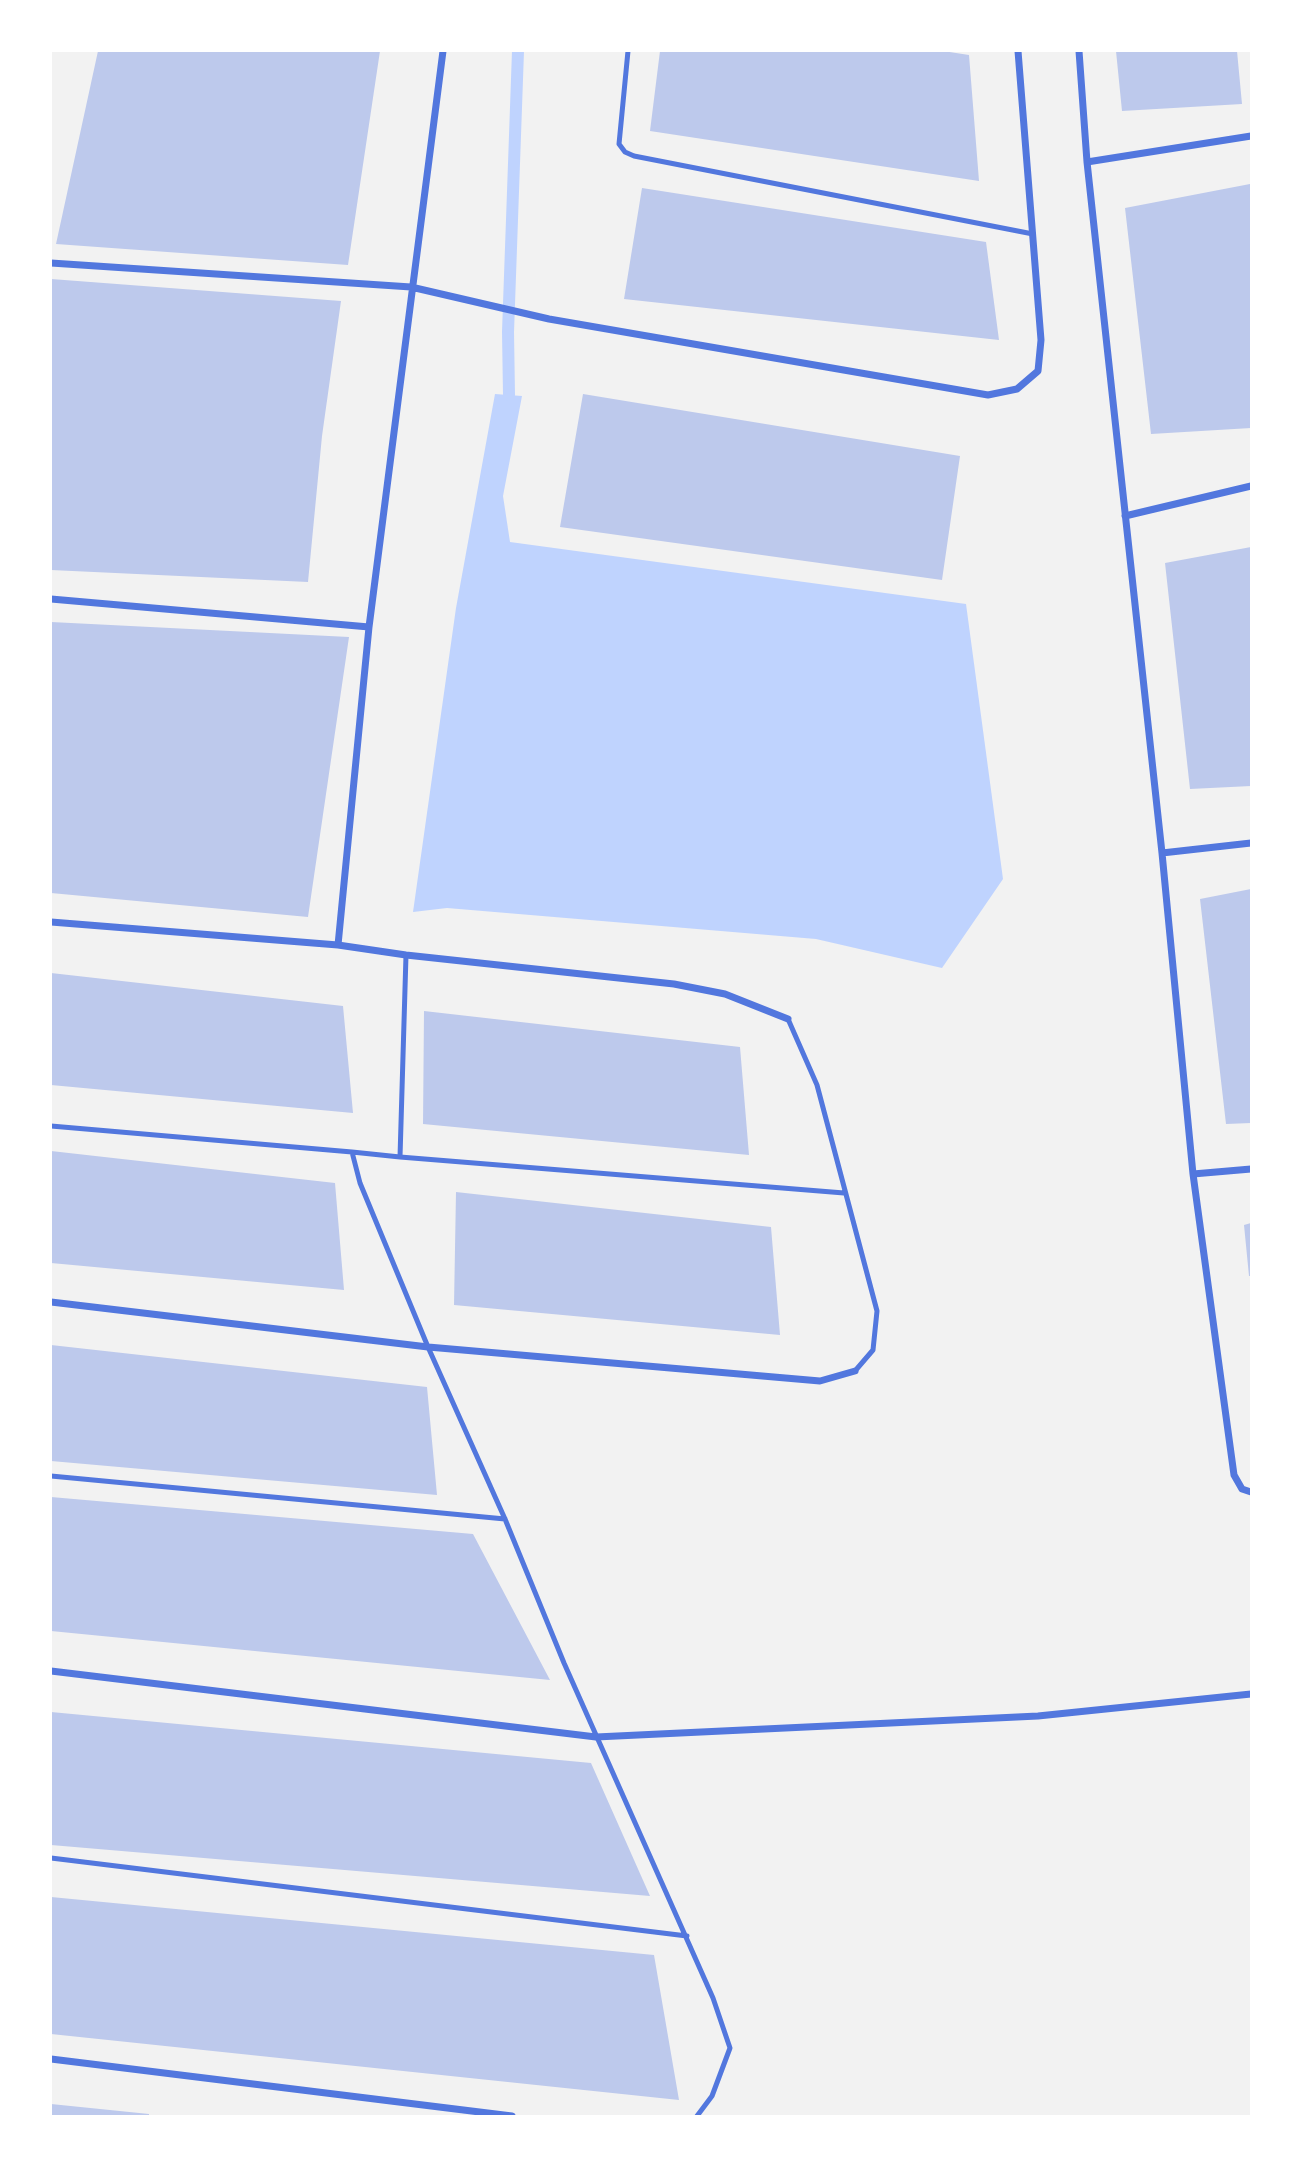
<!DOCTYPE html>
<style>
body{margin:0}
#map{position:relative;width:1302px;height:2167px;overflow:hidden;background:#f2f2f2;font-family:"Source Sans 3",sans-serif}
canvas{display:block}
.frame{position:absolute;inset:0;border:52px solid #fff;pointer-events:none}
</style>
<div id="map">
<canvas width="1302" height="2167"></canvas>
<div class="frame"></div>
</div>
<script>
const context = document.querySelector('canvas').getContext('2d');
context.lineJoin = 'round';
function fillPath(path, color) { context.fillStyle = color; context.fill(path, 'evenodd'); }
function trace(path, color, width, dash) { context.strokeStyle = color; context.lineWidth = width; context.lineCap = dash ? 'butt' : 'round'; context.setLineDash(dash || []); context.stroke(path); }
fillPath(new Path2D(`
 M495,394L522,396L503,496L510,542L966,604L1003,879L942,968L816,939L447,908L413,912L456,608Z`), '#bfd3fe');
trace(new Path2D(`
 M509,395L508,332L518,51`), '#bfd3fe', 12);
fillPath(new Path2D(`
 M98,51H380L348,265L56,244Z
 M660,51H943L969,55L979,181L650,131Z
 M1116,51H1237L1242,104L1122,111Z
 M1250,184L1251,428L1151,434L1125,208Z
 M642,188L986,242L999,340L624,299Z
 M51,279L341,301L322,436L308,582L51,570Z
 M583,394L960,456L942,580L560,527Z
 M1251,547V786L1190,789L1165,563Z
 M51,622L349,637L308,917L51,893Z
 M1251,889V1123L1226,1124L1200,899Z
 M51,973L343,1006L353,1113L51,1085Z
 M424,1011L740,1047L749,1155L423,1124Z
 M51,1151L335,1183L344,1290L51,1263Z
 M456,1192L771,1227L780,1335L454,1305Z
 M1251,1223V1276H1249L1244,1225Z
 M51,1345L427,1387L437,1495L51,1461Z
 M51,1497L473,1534L550,1680L51,1631Z
 M51,1712L591,1763L650,1896L51,1845Z
 M51,1897L654,1955L679,2100L51,2034Z
 M51,2104L149,2114V2116H51Z`), '#bdc9ec');
trace(new Path2D(`
 M628,51L619,144L625,152L634,156L1033,234
 M788,1019L817,1085L877,1311L873,1350L855,1371
 M51,1126L352,1152L360,1183L428,1347L505,1519L564,1663L713,1998L730,2048L712,2096L697,2116
 M352,1152L400,1157L844,1193
 M400,1157L406,955
 M51,1476L505,1519
 M51,1858L687,1936`), '#5277de', 5);
trace(new Path2D(`
 M1079,51L1087,162L1162,853L1193,1174L1234,1475L1242,1489L1251,1492
 M1087,162L1251,136
 M51,263L411,287L549,319L988,395L1017,389L1038,371L1041,340L1018,51
 M1125,516L1251,486
 M51,599L369,627
 M1162,853L1251,843
 M51,922L338,945L406,955L674,984L725,994L788,1019
 M338,945L369,627L443,51
 M1193,1174L1251,1169
 M51,1302L428,1347L820,1381L855,1371
 M51,1671L596,1737L1038,1716L1251,1694
 M51,2059L512,2116`), '#5277de', 7);
</script>
